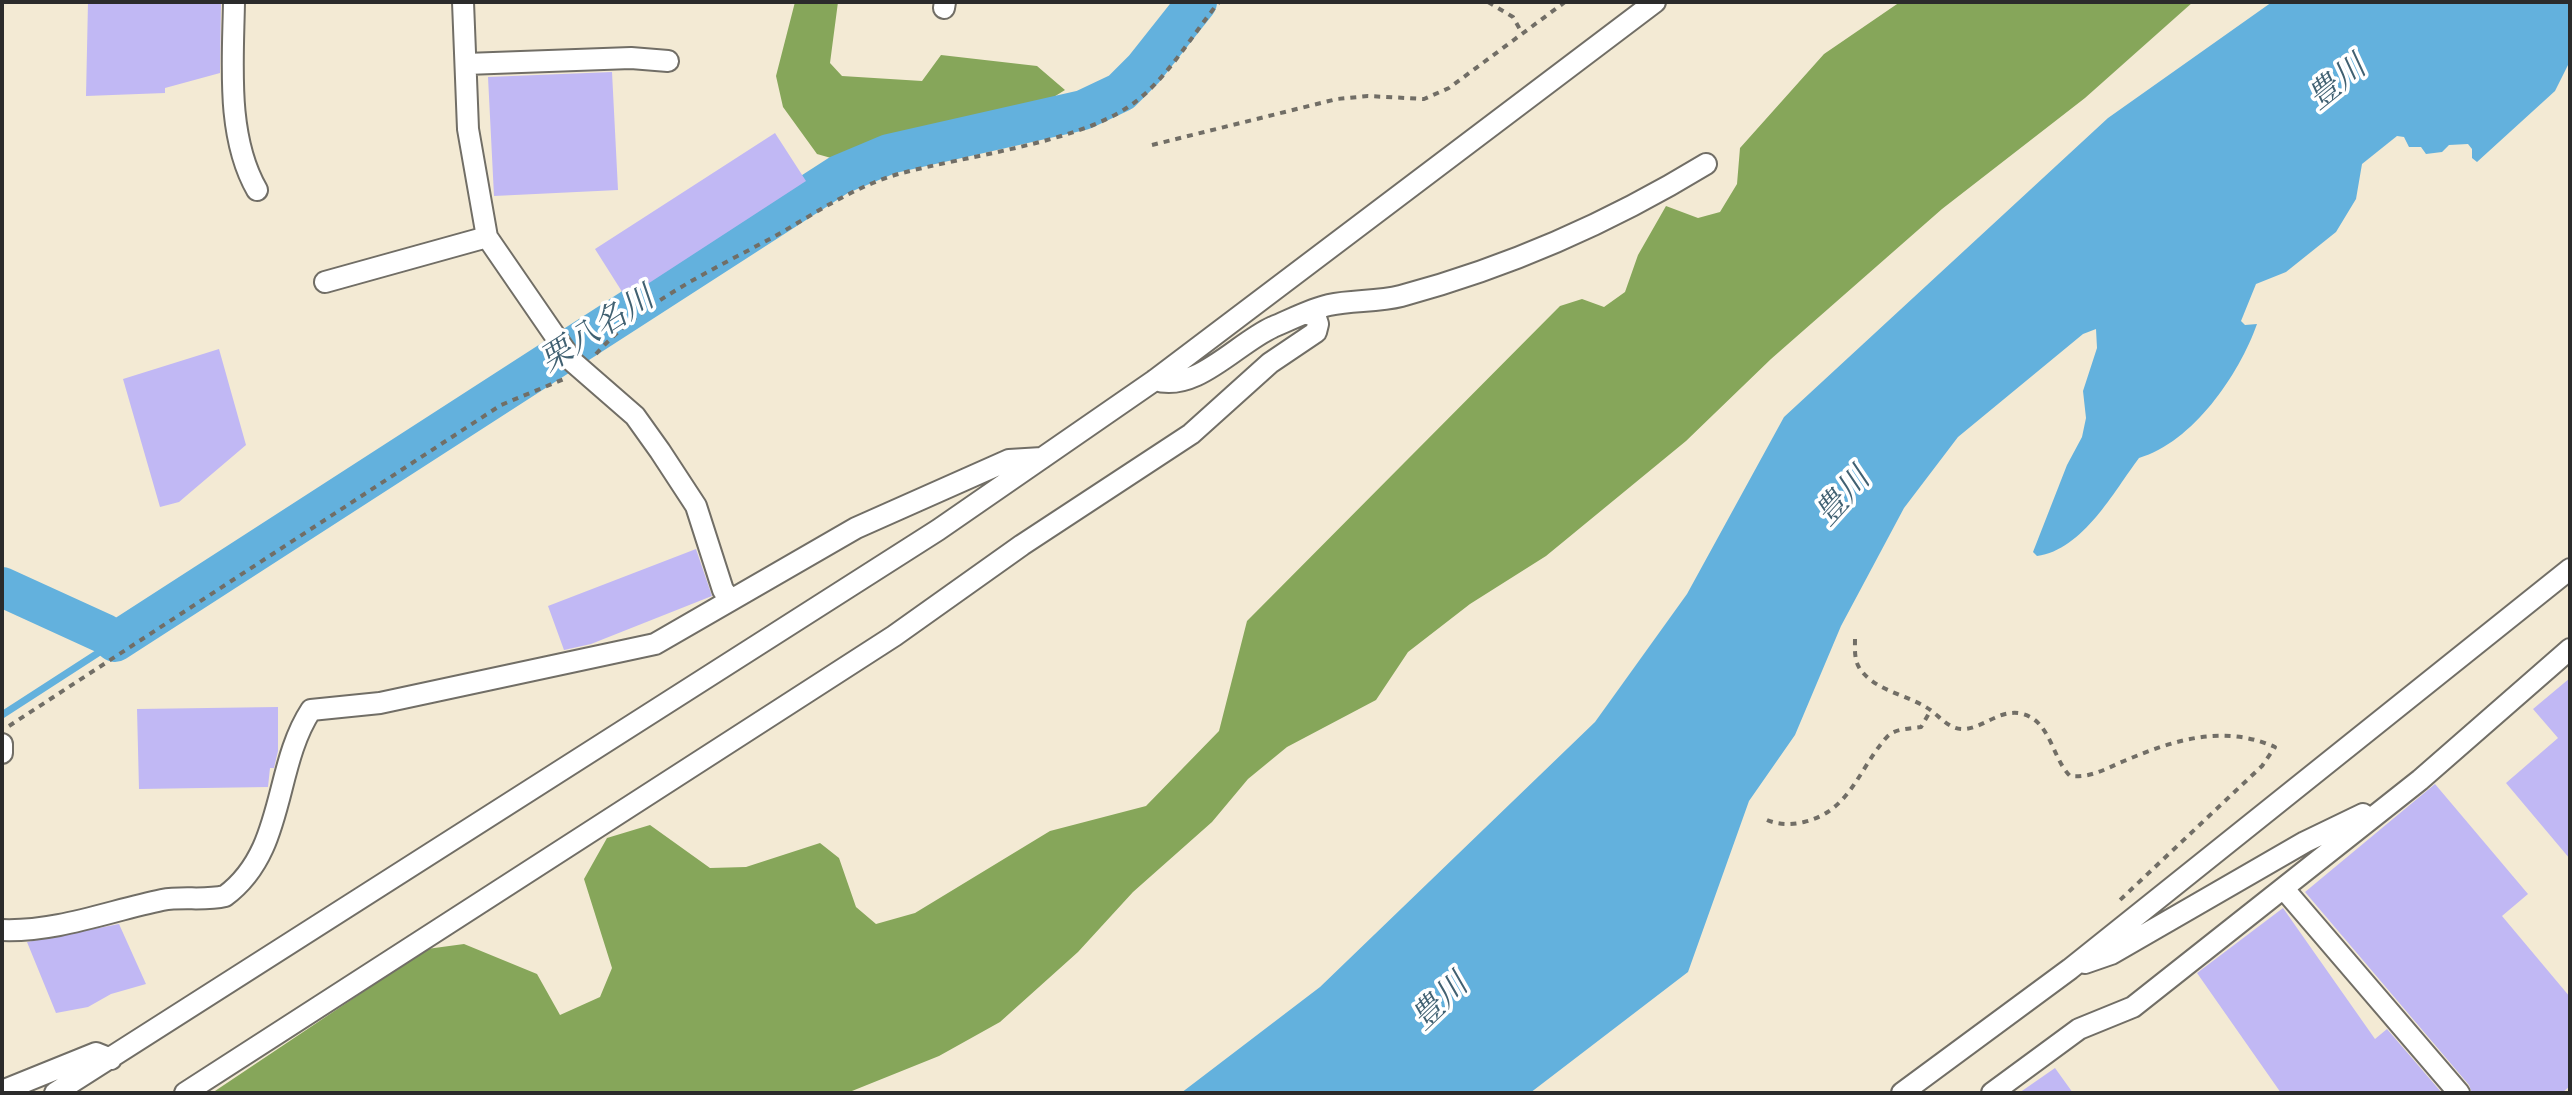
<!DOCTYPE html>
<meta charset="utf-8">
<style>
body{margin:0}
#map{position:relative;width:2572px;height:1095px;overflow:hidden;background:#f3ead4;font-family:Alegreya,serif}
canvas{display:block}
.frame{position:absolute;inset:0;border:4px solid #2b2b2b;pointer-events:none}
</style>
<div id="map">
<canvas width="2572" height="1095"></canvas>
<div class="frame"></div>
</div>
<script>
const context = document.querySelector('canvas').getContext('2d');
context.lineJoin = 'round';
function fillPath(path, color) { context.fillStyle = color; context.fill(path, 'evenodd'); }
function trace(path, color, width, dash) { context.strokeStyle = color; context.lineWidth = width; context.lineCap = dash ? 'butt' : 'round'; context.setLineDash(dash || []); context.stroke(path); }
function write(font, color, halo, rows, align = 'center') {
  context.font = font + ' Alegreya,"Noto Serif JP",serif'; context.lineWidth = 7; context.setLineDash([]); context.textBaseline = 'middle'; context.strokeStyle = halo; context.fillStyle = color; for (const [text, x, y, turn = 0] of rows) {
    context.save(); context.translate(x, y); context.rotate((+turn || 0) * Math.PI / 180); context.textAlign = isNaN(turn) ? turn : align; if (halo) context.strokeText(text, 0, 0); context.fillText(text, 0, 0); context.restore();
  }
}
fillPath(new Path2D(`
 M795,2H838L830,63L842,76L922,81L941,55L1037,66L1065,90L1036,108L878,142L838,160L817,154L783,107L776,76Z
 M1900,2H2193L2085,98L1942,209L1771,359L1686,441L1546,556L1470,604L1408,652L1376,700L1287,747L1248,779L1212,822L1133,892L1078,952L1000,1022L939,1056L847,1093H212L427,949L464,944L537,974L560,1015L600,997L612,968L584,879L607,838L650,825L710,868L746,867L820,843L839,858L856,907L876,924L915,913L1050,831L1146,806L1219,731L1247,621L1560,306L1582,299L1604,307L1625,292L1638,255L1666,206L1698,218L1720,212L1737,184L1740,148L1824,54Z`), '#86a65a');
fillPath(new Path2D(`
 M2272,2H2570V61L2555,91L2477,162L2472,158V149L2468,144L2449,145L2442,152L2426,154L2421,147H2409L2404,137L2397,136L2362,164L2356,199L2336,232L2286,272L2256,284L2241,321L2245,325L2257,324C2239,375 2193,442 2139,458C2114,491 2083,550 2037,556L2033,552L2067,465L2082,437L2086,418L2083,391L2097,348L2096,329L2083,334L1958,437L1904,508L1841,626L1795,735L1749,801L1688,972L1530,1093H1181L1320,987L1595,722L1687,594L1784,417L2108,118Z`), '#63b1dd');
trace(new Path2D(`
 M2,715L115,642`), '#63b1dd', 7);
trace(new Path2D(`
 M2,587L105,634L115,642L839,175L889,154L1083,110L1121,92L1144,69L1197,2`), '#63b1dd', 40);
fillPath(new Path2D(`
 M88,2H221L220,73L165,88V93L86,96Z
 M612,72L618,190L494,196L488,77Z
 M775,133L806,181L626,298L595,249Z
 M219,349L246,445L179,502L160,507L123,379Z
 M696,549L712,596L591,644L564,650L548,606Z
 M2570,678V859L2506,783L2558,738L2533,709Z
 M278,707V751L274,768H270L268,787L139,789L137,709Z
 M2435,784L2528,894L2502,916L2570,997V1086L2562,1093H2472L2469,1085L2305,892Z
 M2283,908L2375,1039L2387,1029L2442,1093H2281L2197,973Z
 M119,924L146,984L111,994L88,1007L56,1013L27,942Z
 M2055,1068L2073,1093H2019Z`), '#c1b8f4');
const street = new Path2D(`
 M234,2C233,63 226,136 257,190
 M463,2L468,129L487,237L573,362L635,416L660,451L696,506L723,590L730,599
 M944,8L945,2
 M466,64L631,58L668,61
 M325,282L487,237
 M1155,380C1196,393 1237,343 1273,327C1290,320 1311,309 1329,305C1353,300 1377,302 1401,296C1509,267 1611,222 1706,164
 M2,744V753
 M2284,889L2459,1093
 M2,930C57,932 109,911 162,900C183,896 204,901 225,896C286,851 273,768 311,710L380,703L655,644L856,528L1009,460L1042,458
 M2085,963L2111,954L2305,842L2363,814
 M2,1091L96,1053L111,1059
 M55,1093L938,530L1155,380L1655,2
 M185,1093L894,636L1022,545L1191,434L1270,363L1316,332L1318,324L1315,315L1307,314
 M1902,1093L2070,969L2570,569
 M1992,1093L2079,1029L2133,1007L2420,780L2570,649`);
trace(street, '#716e66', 24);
trace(new Path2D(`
 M1488,2L1513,17L1522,33
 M1152,145L1337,99L1368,96L1424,99L1449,88L1565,2
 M596,354C644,300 715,269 777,235C817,212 857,185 902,173C966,156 1075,143 1128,107C1165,83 1191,36 1219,2
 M1855,639C1855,650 1854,660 1860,669C1877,693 1912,695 1933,712C1943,720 1951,730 1965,729C1985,727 2001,708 2023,714C2051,722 2052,758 2070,776C2091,778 2105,769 2124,761C2174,740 2223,724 2275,747L2262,766L2119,901
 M9,726L501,405L564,379
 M1767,820C1779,825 1791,825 1804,822C1850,811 1858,770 1886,738C1894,728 1910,729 1921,727L1931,710`), '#716e66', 4, [6, 6]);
trace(street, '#fff', 20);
write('italic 32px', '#416172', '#fff', [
 ["豊川",2338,84,-39],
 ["栗八名川",598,331,-33],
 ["豊川",1844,498,-48],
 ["豊川",1441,1003,-44]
]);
</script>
